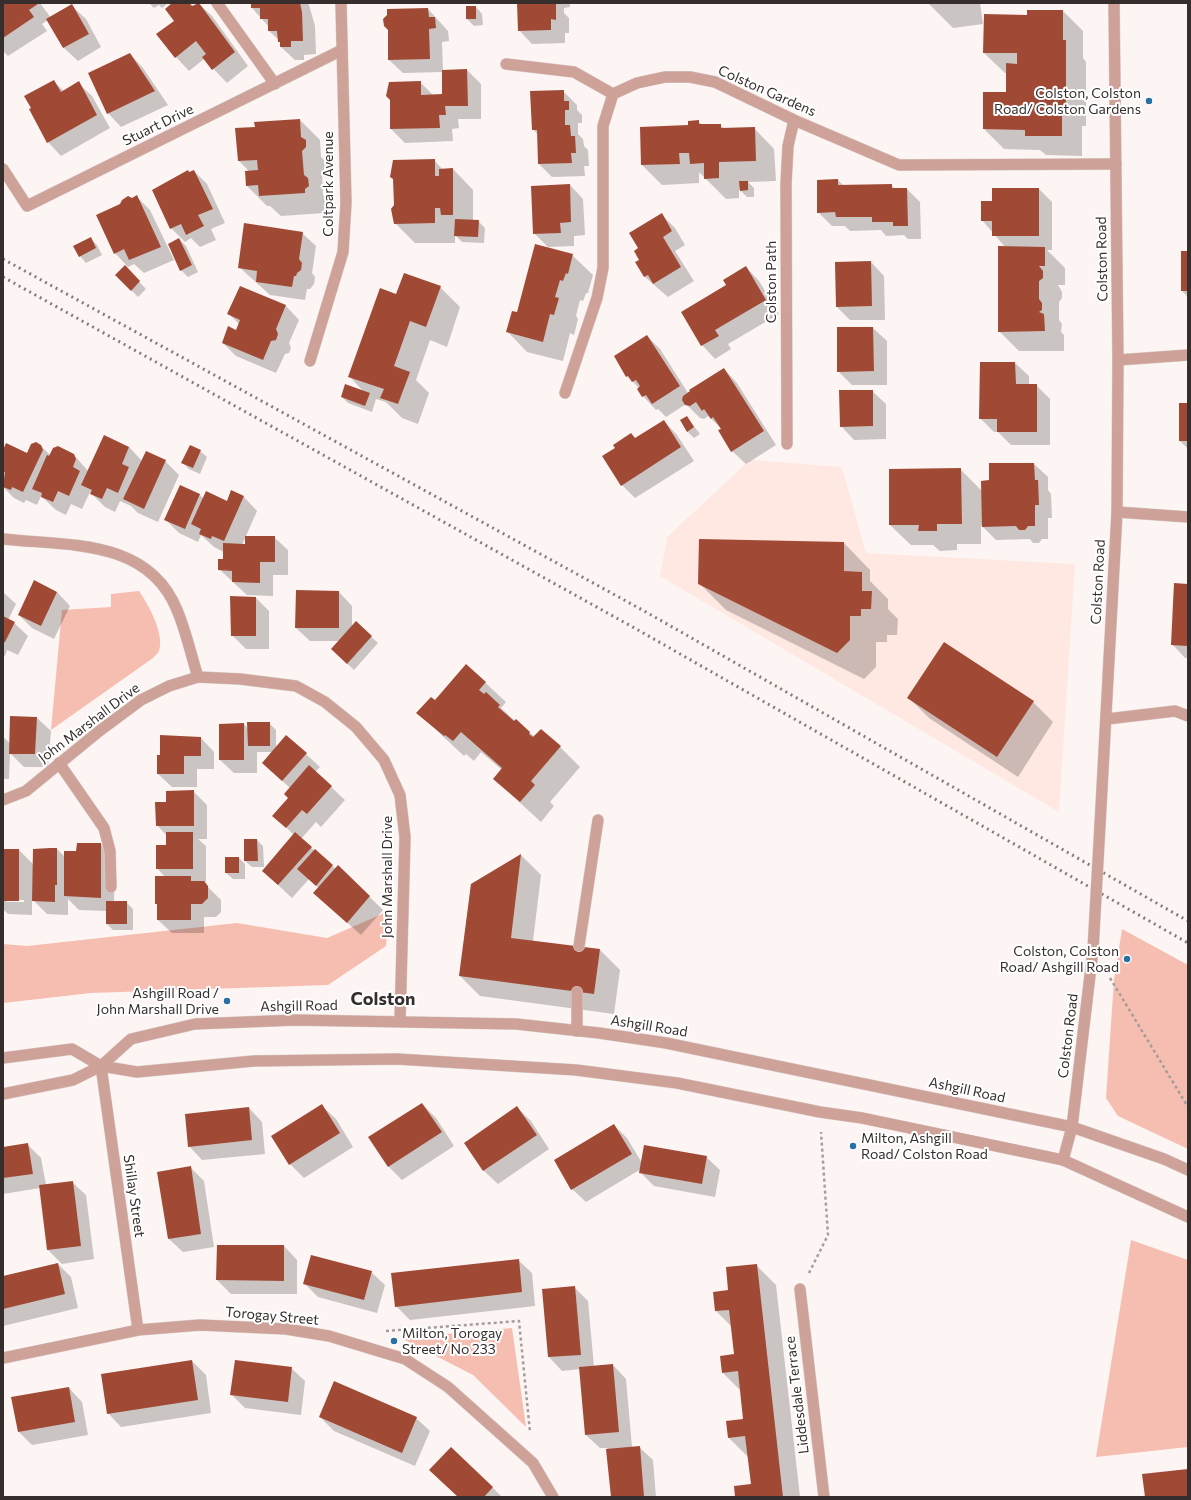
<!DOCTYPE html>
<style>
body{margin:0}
#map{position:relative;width:1191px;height:1500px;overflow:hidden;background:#fdf5f3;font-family:Commissioner,sans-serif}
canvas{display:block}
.frame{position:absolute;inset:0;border:4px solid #352e2c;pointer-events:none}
</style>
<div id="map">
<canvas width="1191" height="1500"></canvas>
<div class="frame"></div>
</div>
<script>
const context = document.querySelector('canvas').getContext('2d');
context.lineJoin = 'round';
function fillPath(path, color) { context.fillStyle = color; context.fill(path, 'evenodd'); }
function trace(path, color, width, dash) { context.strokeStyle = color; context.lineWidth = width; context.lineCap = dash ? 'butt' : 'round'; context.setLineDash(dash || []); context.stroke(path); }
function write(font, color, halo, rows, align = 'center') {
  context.font = font + ' Commissioner,sans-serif'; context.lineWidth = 4; context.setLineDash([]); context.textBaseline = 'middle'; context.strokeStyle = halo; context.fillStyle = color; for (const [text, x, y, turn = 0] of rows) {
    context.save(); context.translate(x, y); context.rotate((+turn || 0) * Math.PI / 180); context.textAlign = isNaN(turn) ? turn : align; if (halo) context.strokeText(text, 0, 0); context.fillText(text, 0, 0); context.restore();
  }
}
fillPath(new Path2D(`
 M750,460L842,467L866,553L1075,564L1059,812L660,576L667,537Z`), '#ffe8e2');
fillPath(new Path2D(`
 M139,591C148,604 165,634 159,651C158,653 155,656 153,658L51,730L62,610L111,607V594Z
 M389,911L386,946L328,985L91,993L3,1003V944L27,946L237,923L327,938Z
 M1122,929L1188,965V1149L1118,1116L1106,1098L1114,980Z
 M1131,1240L1188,1260V1447L1096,1457Z
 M512,1328L526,1427L473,1375L401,1338Z`), '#f6beb0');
fillPath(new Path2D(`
 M3,3H40L51,18L72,6L86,19L101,47L78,61L64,48L48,20L42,24L47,31L8,56L3,51Z
 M149,3H168L162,8L159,5L154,8Z
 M174,3H190L193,6L198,3L212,16L248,66L227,83L204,59L189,71L176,57L158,34L175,21Z
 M252,3H307L309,5L315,26L316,54L304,55V60H295L281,47L279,40L269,31V27L252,8Z
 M518,3H570V7L564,8V13L569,18V33H565V43L532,44L519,30Z
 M928,3H980L983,24L953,28Z
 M476,7L482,14L483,25L474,26L467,19Z
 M428,9L448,31L449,41L442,42L443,71L467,70L481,84V119H458L459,128L452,129L453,141L405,143L391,129V100L420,82L434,96L443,95V72L403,73L389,60Z
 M1063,11L1083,31V58L1086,62V126H1082V156L1046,155L1040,150L1004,149L984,129L1007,93V73H1005L984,53L1028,16Z
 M130,54L143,68L168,105L121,127L108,113Z
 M53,81L64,91L78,83L92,96L110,128L61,156L48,142Z
 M563,91L577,105V110L582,115V123H578V134L583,139L584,146L588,150L589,166H584L585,176L552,177L539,164L538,135L533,129Z
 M300,120L320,140L321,157L325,161L326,168L322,172L323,195L328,200V206L325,209V213L281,216L270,206H267L247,186L250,172L239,161L237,129L256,128Z
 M698,121L702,125H720L725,129L754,128L774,149L776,181L748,182L754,188V197H747L739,189V198L726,199L700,173H699V183L662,185L642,165L689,126Z
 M434,160L443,170L453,169L473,190V221H478L485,228L484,243L462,242L455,235V243H415L395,223V206Z
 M194,171L207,184L225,223L211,229L216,240L200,247L191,238L185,242L171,228Z
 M838,180L844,186L891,185L895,189H907L920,202L921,239H908L904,235L886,236L881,230L850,231L845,226H832L818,212Z
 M570,185L583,199L585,235L574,236V246L548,247L534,233Z
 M1039,189L1052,202V250H1047L1065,268V285H1058L1062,292V298L1059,302V320L1062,324L1061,332L1064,335V351H1019L999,331L1005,247L982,220L993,202Z
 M137,197L150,210L174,260L144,273L134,264L128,267L115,253L133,199Z
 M662,215L675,228L685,245L675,251L694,281L668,297L645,277L636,263L641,260L640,249Z
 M302,233L316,246L312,273L315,277L314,284L310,289H307L305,300L270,295L239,267Z
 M91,239L97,245L102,255L86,263L80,256Z
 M179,239L186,246L198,272L188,277L181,270Z
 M1182,252H1188V297L1182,291Z
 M572,255L593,275L588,293H586L583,301L580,300L576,316L578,319L574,335L570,333L563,361L527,352L507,331L517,314Z
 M871,262L884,276L885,320H850L837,307Z
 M125,267L146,289L138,297L116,275Z
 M746,267L759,281L779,314L728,344L731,349L715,359L702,345L727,285Z
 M240,287L286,306L299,320L289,343L291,348L289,353L285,354L276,373L236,356L223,343L236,331L239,324L229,314Z
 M440,287L460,307L447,347L430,340L416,380L429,393L418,424L402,418L386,402L376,399L372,412L348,403L342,397L364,392L349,376Z
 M873,328L887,341V385H852L838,371Z
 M647,336L660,349L688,393L724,369L737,383L776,445L746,464L732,451L722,429L708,416L704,419L700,418L686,404L666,417L658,409L656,410L643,396L639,388L627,376Z
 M981,363H1015L1029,376V385H1036L1050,399V445H1011L998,432H994L980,418Z
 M872,391L886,404V439L854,440L841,426Z
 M1188,404V449L1180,441Z
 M687,417L700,434L694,438L687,431Z
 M664,421L677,435L694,461L635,498L622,485L616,448L635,439Z
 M104,436L129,447L142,461H165L179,475L158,522L138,513L131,506L120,501L115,512L105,507L90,492L82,509L71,504L66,515L56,510L41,496L37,505L26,500L24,503L14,498L3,487V452L27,454L41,446L50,455H74L88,471Z
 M200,451L207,457L200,474L189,469L183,463Z
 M1034,464L1048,477V490L1051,494L1052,518H1048V539H1042L1039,543H1033L1030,539L996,540L981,525V544H957V550L940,551L933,545H911L890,525L960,469L982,491L990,481Z
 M181,486L200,495L204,499L227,502L232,492L244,497L257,511L242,545L274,537L288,550V575H273V596L247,595L220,570L224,560V552L214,547L201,535L198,542L179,533L166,520Z
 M844,543L870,570V581L888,599V609L898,619L897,635H887V642H876V667L864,679L726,610L699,583Z
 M1188,585V658H1185L1172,644Z
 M3,592L16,604L8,620L14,623L28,636L18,655L7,650L5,656L3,655Z
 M57,592L70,606L54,639L32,628L19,615Z
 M339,592L352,606V627L356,623L378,643L354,670L339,656V641H310L296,628Z
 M231,597L256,598L269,611V649H246L232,635Z
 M466,665L506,702L501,708L515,721L535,737L560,747L580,767L550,802L554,806L541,822L494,779L502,770L481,752L474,761L466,754L464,756L418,713L435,701Z
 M909,698L1033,702L1053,722L1018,777L929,718Z
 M11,717L37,718L51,731L48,767H24L10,753L9,779H3V737L11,744Z
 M269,723L276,730V749L306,754L320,767L315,772L345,800L321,827L316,822L301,839L336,869L338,866L383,910L361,935L314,893L319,888L309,879L292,898L263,871L294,835L274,816L289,798L290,788L263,763L273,752H257V773H234L220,760L244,724L248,729Z
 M161,736L201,738L214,752V769H197V787H172L158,774Z
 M193,791L207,805V839H198L206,846V882H203L221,900V912L216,917H204V933H172L158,920V905L156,903L165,877L157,868L167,846V836L157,825L167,803Z
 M257,840L263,846L264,867H252L245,861Z
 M78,844H101L115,858L114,902H126L133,909V930H113L107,924V911L79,910L68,899V915L47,914L32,899V915L8,914L3,909V850H19L34,865L57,849L65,857L77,852ZM7,900H24V902H7Z
 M521,855L541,875L533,941L600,950L620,970L614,1014L480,996L460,976L471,884Z
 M239,858L245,864V879H233L226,873Z
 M422,1104L436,1118L454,1146L402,1180L389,1167L370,1138Z
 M322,1106L336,1119L353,1147L304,1178L290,1164L273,1137Z
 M249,1108L262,1122L265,1154L202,1160L189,1146Z
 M517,1108L531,1121L549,1149L498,1184L484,1171L466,1143Z
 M614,1125L627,1138L642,1163L706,1157L720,1170L715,1197L654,1186L641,1173V1169L586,1202L572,1189Z
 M28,1145L41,1158L46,1185L72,1182L86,1195L94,1259L62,1264L48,1250L40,1188L3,1194V1149Z
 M190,1167L204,1181L214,1247L183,1252L169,1239Z
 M284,1246L297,1260V1294H231L217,1280Z
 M518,1260L532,1273L535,1306L410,1320L396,1306Z
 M58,1264L71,1277L78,1308L3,1326V1277Z
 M756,1265L776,1285L800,1497H736L752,1485L749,1458L729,1438L727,1422L745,1420L741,1391L723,1373L736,1355L732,1327L716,1311L714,1293L730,1291Z
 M371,1272L385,1285L377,1313L318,1297L305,1284Z
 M575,1288L588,1301L594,1367L613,1365L626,1379L632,1447H639L653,1460L656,1497H612L607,1448H600L586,1435L580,1369L562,1371L549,1357L543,1290Z
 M192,1361L206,1375L211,1413L121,1427L108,1413Z
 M291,1368L305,1381L301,1415L245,1408L231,1394Z
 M69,1388L82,1402L88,1435L32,1445L19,1432Z
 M320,1417L416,1418L430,1431L415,1466L334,1431Z
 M451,1448L493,1488L502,1497H458Z`), '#0003');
fillPath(new Path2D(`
 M3,3H37L38,4L29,10L34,17L3,38Z
 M172,3H189L192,6L199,3L235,52L212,70L202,57L206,54L196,41L175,58L156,34L174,21L165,9Z
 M251,3H300L302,12L303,41H291V47H280V42H278L277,31H268V19H260V8H251Z
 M517,3H556V20L551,19V30L518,31Z
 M72,4L89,34L63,48L46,19Z
 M466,6H476V19H466Z
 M428,8L429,17H435L436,28L429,29L430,59L388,60V30L384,26L383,19L387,15V9Z
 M1027,10H1063V40H1066V106H1062V136H1025V130L983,129V92H1006V63L1017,64V53H983L984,14L1027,15Z
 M130,53L155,91L107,114L88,73Z
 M467,69L468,106H445L446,115H439L440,128L390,129V100L386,96L389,82L421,81V95L442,94V70Z
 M54,80L61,92L79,81L97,115L47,143L29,109L31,108L24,96Z
 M564,90V101H569V110H565V125H570L571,136H575L576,153H571L572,163L538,164L537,130H532L530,91Z
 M300,119L301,137L306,140V147L302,151L304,175L308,178L309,186L305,189V193L259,196L258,185L246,186L245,171L258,170L257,160L238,161L235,128L255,127L254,122Z
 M699,120V124H721V128L755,127L756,161L719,162V178L704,179V163L690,164L689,153H679L680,164L641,165L640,127L688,125V121Z
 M435,159V176H439V169L453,168V215H441L440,208H435V223L394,224L391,209L394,205L393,179L390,177L393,160Z
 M188,170L189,172L194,170L213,209L198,215L204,226L186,235L181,224L170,229L152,190Z
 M838,179V185L892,184V188H907L908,226H893V222H872V217H836L835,212L817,213V180Z
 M739,181H748V190L740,191Z
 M570,184L571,222L560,223L561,233L533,234L531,186Z
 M992,188H1039V236H992V221H981V201H992Z
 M137,195L161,247L129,260L124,249L114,254L96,215L120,204L122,200L128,196L132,198Z
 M662,213L672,231L663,237L681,267L653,284L648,275L644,277L635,262L639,260L634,251L638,248L629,233Z
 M455,219L479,220L478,237L454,236Z
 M244,223L303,232L299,259L302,263L301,270L297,273L296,276H294L292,287L256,282L257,271L238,268Z
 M91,237L96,248L79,257L73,246Z
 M179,238L192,265L180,271L168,244Z
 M535,244L573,254L568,274L566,273L563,281L560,280L555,297L559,298L554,315L550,314L543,342L506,332L512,311L517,312Z
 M998,246L1045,247V266H1039L1043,271V278L1039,281V299L1042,303V310L1039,312L1044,314L1045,331L998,332Z
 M1181,251H1188V291H1181Z
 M871,261L872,306L836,307L835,262Z
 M125,265L140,281L131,291L115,275Z
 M746,266L766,300L715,330L719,336L701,346L681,312L726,285L723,280Z
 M404,273L441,286L426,327L410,321L394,366L410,372L398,404L380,398L384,389L348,377L380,288L396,294Z
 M240,286L286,305L276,329L278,334L276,340L271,341L263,360L222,343L228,326L236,330L240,320L227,314Z
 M837,327H873L874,371L837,372Z
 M647,335L680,386L652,404L646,395L642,397L637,389L640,386L636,380L632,382L628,376L626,377L614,356Z
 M980,362H1015L1016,384H1037V432H997V419H979Z
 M724,368L764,431L731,452L718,430L721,429L713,417L711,419L704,409L702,411L696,402L690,406L685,405L682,400L683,396L690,391L689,390Z
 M345,384L370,393L365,406L341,397Z
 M839,390H873V426L840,427Z
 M1179,403H1188V441H1179Z
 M687,416L694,427L687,432L680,420Z
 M664,420L681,447L621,486L602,456L615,448L613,445L631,433L635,438Z
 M104,435L129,447L122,464L129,467L118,493L107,488L102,499L90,494L92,490L81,485Z
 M36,442L41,445L43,450L23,492L12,487L11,490L3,487L5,472H3V450L6,443L27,453L31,444Z
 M190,445L201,450L193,468L181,463Z
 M58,446L74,454L76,459L73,467L80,471L69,496L58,491L53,502L41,497L42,493L32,489L47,455L49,456L53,448Z
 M146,451L166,460L144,509L123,499Z
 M989,463H1034L1035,480H1038L1039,505H1035V526H1028L1025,530H1019L1016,526L982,527L981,481L989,480Z
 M961,468L962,524H937V531H918L919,525H889V469Z
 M180,485L200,494L185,529L164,520Z
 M231,490L244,496L224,541L212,536L211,539L199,534L201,529L191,524L206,491L227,501Z
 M245,536H275V562H260V583L232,582V571L218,570V559H223V543L245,544Z
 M699,539L844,542V571L862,572V591H872L871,609H861V616H850V640L837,653L698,584Z
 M34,580L57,592L41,626L18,615Z
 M1174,583L1188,584V646L1171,645Z
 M296,590L339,591V628H295Z
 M230,596L256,597V636H231Z
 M3,616L15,622L5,642H3Z
 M356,621L372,636L347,664L331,649Z
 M944,642L1034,701L997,757L907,698Z
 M466,664L486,682L479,690L484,694L486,692L500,705L498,707L514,721L516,719L530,732L529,734L533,737L541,729L561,746L531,781L535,785L520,802L493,779L502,768L461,732L453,741L445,735L444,736L416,713L431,697L435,700Z
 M10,716L37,717L35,754H9Z
 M247,722H270V746H248Z
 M244,723V760H219V724Z
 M160,735L201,737V756H184V774H157V755H160Z
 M286,735L307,753L282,781L262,763Z
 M309,765L332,786L307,814L302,810L286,828L272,816L288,798L284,794Z
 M194,790V826H156L155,802H166V791Z
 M166,832H193V869H156V845H166Z
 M295,832L312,847L278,885L262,871Z
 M244,839H257L258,861H244Z
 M77,843H101V898L64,896V851H76Z
 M50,848H57V885H55V902L32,901L33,849Z
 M3,849H19V901H3Z
 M315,849L333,865L316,886L297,869Z
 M521,854L511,938L600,949L594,994L459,976L471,884Z
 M225,857H239V873H225Z
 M338,865L370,896L347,923L313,893Z
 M155,876H191V881H204L208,886V898L202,904H191V920H157V904H155Z
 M106,901H127V924H106Z
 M422,1103L442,1132L388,1167L368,1137Z
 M322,1104L340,1133L289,1165L271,1136Z
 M517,1106L537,1135L483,1171L464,1143Z
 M249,1107L252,1140L188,1147L185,1114Z
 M614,1124L632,1154L571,1190L554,1160Z
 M28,1143L33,1174L3,1178V1147Z
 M644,1145L707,1156L702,1184L639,1173Z
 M191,1166L201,1234L168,1239L157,1172Z
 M73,1181L81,1246L47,1250L39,1185Z
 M217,1245H284V1281L216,1280Z
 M311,1255L372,1271L364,1300L303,1284Z
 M519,1259L522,1292L395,1307L391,1273Z
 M58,1263L65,1294L3,1309V1276Z
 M757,1264L783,1497H735L734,1486L751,1484L745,1436L728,1438L726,1421L743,1419L738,1371L722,1373L720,1356L734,1354L729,1310L715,1311L713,1292L728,1290L726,1267Z
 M575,1286L581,1355L548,1357L542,1289Z
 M192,1360L198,1400L107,1414L101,1374Z
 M235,1360L292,1367L288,1402L230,1395Z
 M613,1364L619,1432L585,1435L579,1367Z
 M334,1381L417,1417L402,1453L319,1417Z
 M69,1387L75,1422L18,1432L11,1397Z
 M640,1446L644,1497H611L606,1449Z
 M451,1447L493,1487L484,1497H458L429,1470Z
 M1188,1469V1497H1145L1142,1474Z`), '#a04a36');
const service = new Path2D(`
 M506,64L574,72L613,94
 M59,763L104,828L110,851L111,887
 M579,946L598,820
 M577,992V1031`);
const minor = new Path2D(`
 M217,3L275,84
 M3,169L27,206L342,50
 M1118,360L1188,355
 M310,361L343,252L346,203L341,3
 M565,393L597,298L603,268V126L613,94L637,83L665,77H690L715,82L794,120L899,165L1116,164
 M787,444L786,184L788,146L794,120
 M1117,512L1188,517
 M3,539C67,546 148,538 177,610C186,631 191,655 198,677
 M1107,719L1175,711L1188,716
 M3,800L26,791L98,732L141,700L169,686L198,677L240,679L296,686L325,702L356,727L384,760L400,795L405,837L400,1021
 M3,1058L72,1049L101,1066L137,1072L254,1061L397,1059L576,1070L677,1083L820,1112L862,1118L1063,1160
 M101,1066L138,1330
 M3,1094L73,1080L101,1066L131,1039L195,1024L296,1020L516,1024L599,1033L666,1043L1072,1127
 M800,1289L824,1497
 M3,1358L138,1330L200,1325L286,1329L329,1336L405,1359L448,1387L533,1463L553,1497`);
const tertiary = new Path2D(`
 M1100,825L1117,512L1118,360L1114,3
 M1093,950L1072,1127L1063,1160L1188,1217
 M1072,1127L1164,1159L1188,1170`);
trace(service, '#d9d1cf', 12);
trace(minor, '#d9d1cf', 12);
trace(tertiary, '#d9d1cf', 12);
trace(new Path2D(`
 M1110,978L1188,1107
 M809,1273L828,1235L821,1132
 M386,1331L519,1321L530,1432`), '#a49d9b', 2.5, [3, 3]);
trace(service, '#cea298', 11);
trace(minor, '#cea298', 11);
trace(tertiary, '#cea298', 11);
trace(new Path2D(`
 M3,259L646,612L1188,921
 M3,277L638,630L1188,943`), '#857e7c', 3, [2, 4]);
const tertiaryBridge = new Path2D(`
 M1093,950L1100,825`);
trace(tertiaryBridge, '#d9d1cf', 12, []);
trace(tertiaryBridge, '#cea298', 11);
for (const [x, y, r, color] of [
 [1149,101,4,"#2870a4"],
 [1127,959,4,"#2870a4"],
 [227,1001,4,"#2870a4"],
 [853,1146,4,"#2870a4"],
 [394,1341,4,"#2870a4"]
]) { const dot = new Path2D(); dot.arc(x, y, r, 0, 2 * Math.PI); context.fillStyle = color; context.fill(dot); trace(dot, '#fff', 1.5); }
write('14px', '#352e2c', '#fff', [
 ["Colston Gardens",767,91,24],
 ["Stuart Drive",158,125,-26],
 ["Coltpark Avenue",328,184,-90],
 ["Colston Road",1102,259,-91],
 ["Colston Path",771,282,-90],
 ["Colston Road",1098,582,-87],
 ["John Marshall Drive",89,723,-37],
 ["John Marshall Drive",387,877,-90],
 ["Ashgill Road",299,1006,-1],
 ["Ashgill Road",649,1026,9],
 ["Colston Road",1068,1036,-83],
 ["Ashgill Road",967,1090,12],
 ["Shillay Street",134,1196,82],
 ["Torogay Street",272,1316,5],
 ["Liddesdale Terrace",797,1395,-97]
]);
write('14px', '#352e2c', '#fff', [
 ["Colston, Colston",1141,93],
 ["Road/ Colston Gardens",1141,109],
 ["Colston, Colston",1119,951],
 ["Road/ Ashgill Road",1119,967],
 ["Ashgill Road /",219,993],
 ["John Marshall Drive",219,1009],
 ["Milton, Ashgill",861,1138,"left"],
 ["Road/ Colston Road",861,1154,"left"],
 ["Milton, Torogay",402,1333,"left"],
 ["Street/ No 233",402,1349,"left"]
], 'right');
write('bold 18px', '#352e2c', '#fff', [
 ["Colston",383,999]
]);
</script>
